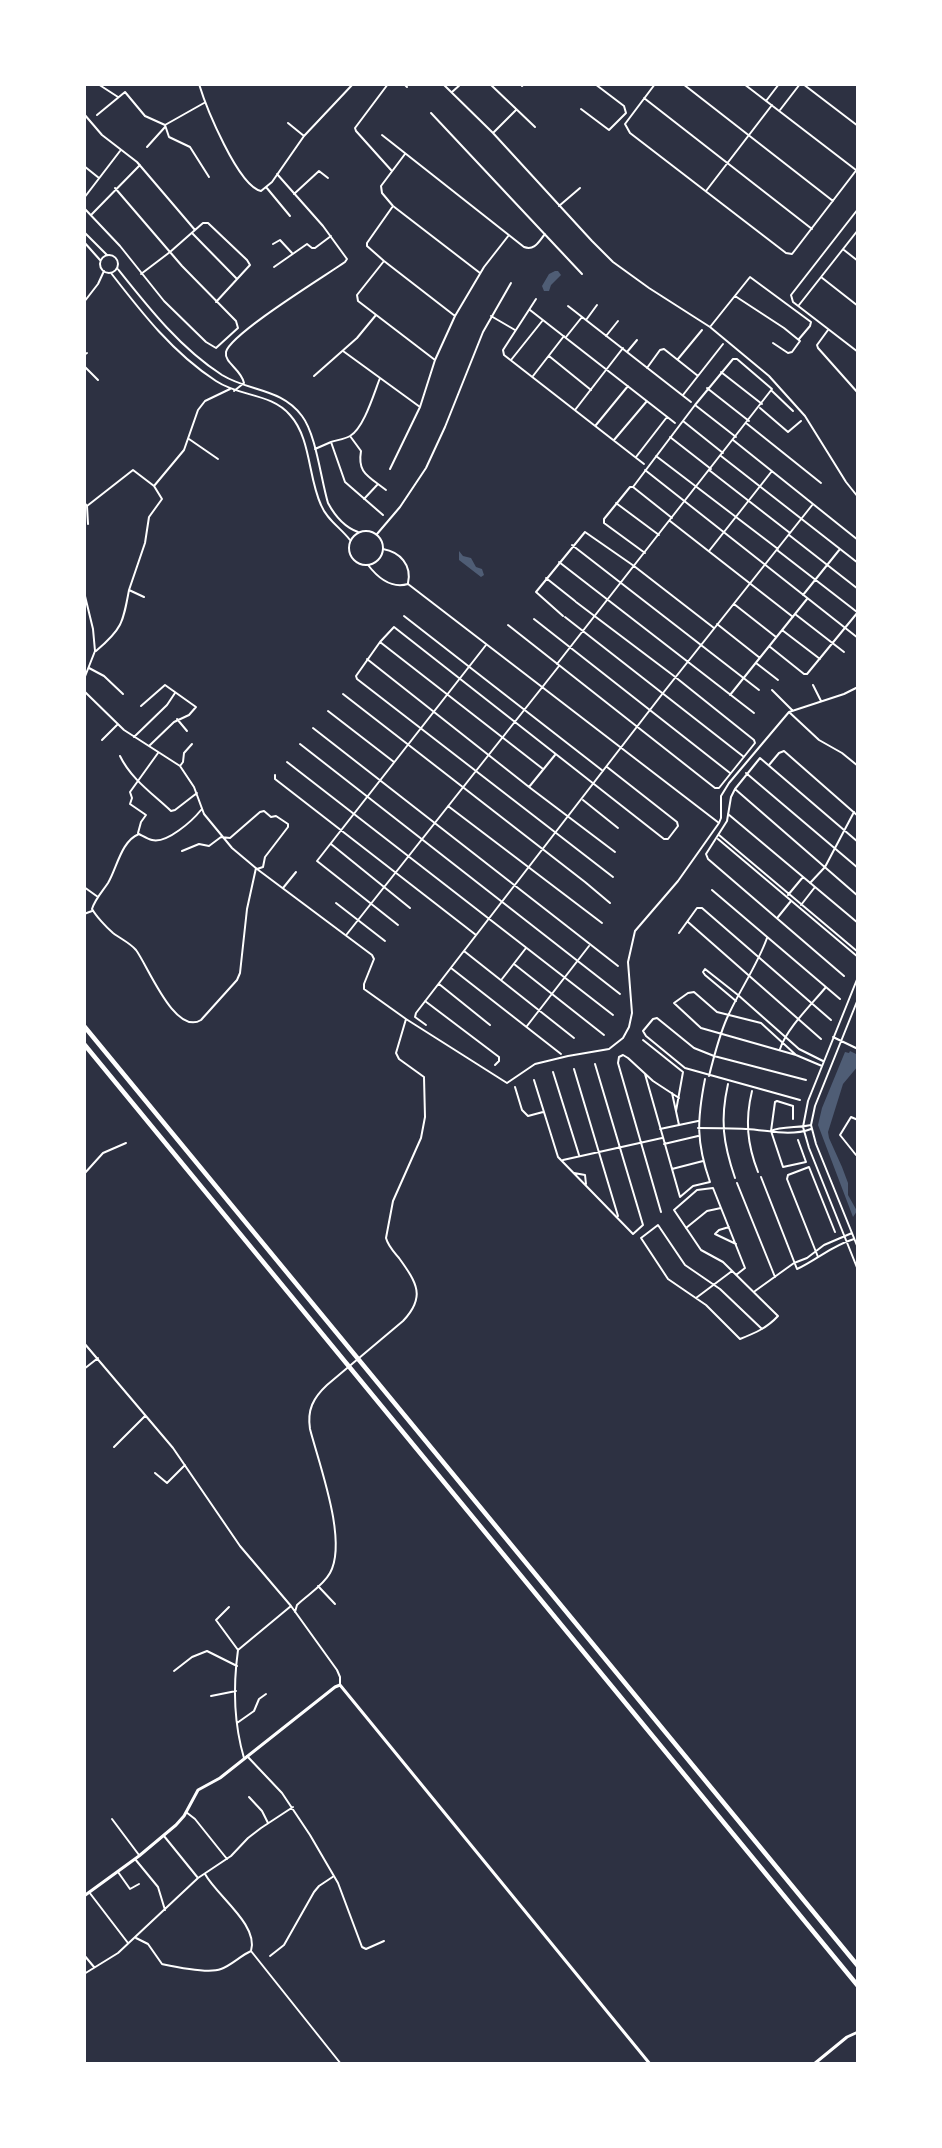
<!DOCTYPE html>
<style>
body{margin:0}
#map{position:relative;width:942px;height:2148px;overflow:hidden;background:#2d3142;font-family:Roboto,sans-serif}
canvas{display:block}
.frame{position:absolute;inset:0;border:86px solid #fff;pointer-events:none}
</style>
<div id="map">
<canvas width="942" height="2148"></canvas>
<div class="frame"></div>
</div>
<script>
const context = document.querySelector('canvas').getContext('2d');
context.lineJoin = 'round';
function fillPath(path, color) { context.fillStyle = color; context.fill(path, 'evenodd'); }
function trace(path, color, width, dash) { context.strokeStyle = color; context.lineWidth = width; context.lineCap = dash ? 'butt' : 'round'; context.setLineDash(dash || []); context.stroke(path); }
fillPath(new Path2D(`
 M555,271H558L561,275L551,285L549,291H544L542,286L549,274Z
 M459,551L463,556L471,558L476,567L482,569L484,575L481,577L459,560Z
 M850,1051L858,1055V1066L843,1084L828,1132L829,1138L842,1167L848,1183V1195L857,1211L853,1217L818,1125L822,1108L845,1052L849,1053Z`), '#4f5d75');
trace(new Path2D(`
 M98,84L118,97
 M199,84C206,107 238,186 261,191L272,182L304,136L353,84
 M388,84L355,128L356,131L391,170
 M404,84L407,87
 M443,84L493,133L592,241L613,262L649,288L710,327L769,376L805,416L846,482L858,497
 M490,84L535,127
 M642,84H645
 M655,84L625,124L630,133L786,253L792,254L858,168
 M683,84L833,201
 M744,84L856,170
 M803,84L858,126
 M522,86L524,84
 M452,92L461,84
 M644,98L812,229
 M766,101L779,84
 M581,109L609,130L626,113L624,106L595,84
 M780,110L800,84
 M431,113L582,274
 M84,114L102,135L137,162L195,230
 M97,115L125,92L145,116L165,125L204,103
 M288,123L304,136
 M165,125L169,137L190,147L209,177
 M493,133L516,110
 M382,135L524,247C535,251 539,241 545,234
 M147,147L165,127
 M405,154L381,186L382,193L393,206L480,273
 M84,166L99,178
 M266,187L290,216
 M706,191L772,105
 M294,194L319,171L328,178
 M84,198L120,151
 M393,206L367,243V246L384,261L455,316
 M559,206L580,188
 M84,208L120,246L164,301L206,342L216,348L238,328L236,321L182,266L115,188
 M858,209L791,295L793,302L858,352
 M92,214L140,165
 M84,232L107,255
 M192,233L237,279
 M84,242L100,260
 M273,244L280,240L292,253
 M844,250L858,261
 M100 264a9 9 0 1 1 18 0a9 9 0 1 1-18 0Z
 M384,261L357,295L358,301L435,360
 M274,267L307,244L312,248H315L331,236
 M117,268C148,307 180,348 222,375C250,392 281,388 302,416C316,434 321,480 328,503C335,516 344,527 358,532
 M111,273C142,313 173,353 216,381C240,397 271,393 290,415C311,438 308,477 321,505C327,520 341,528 350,540
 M141,274L170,252L203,223H208L247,260L250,265L216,302
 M821,277L858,306
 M735,296L784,328L800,341L792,352L788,353L773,343
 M536,299L503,350L504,355L644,464
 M84,302L98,284L104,271
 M799,305L858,230
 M568,306L691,402
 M530,310L675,423
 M491,316L515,330
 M586,320L597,305
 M710,327L750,277L811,322L810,326L799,339
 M828,330L817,345L818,348L858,393
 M606,336L618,321
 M566,337L582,317
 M343,351L420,407
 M627,352L637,340
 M84,355L87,353
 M549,356L591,390
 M678,359L702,330
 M511,360L543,320
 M84,366L98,380
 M647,368L660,350L664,349L698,376
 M721,372L762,404
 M314,376L357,338L376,315
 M533,376L564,336
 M380,378C374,393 364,428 350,436C345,439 337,440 331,442L345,482L383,515
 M707,388L749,421
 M234,391L244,383C241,369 224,363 226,352C230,334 325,276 345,262L347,259L323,226L277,174
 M772,391L793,411
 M683,395L723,344
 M760,408L788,432L801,421
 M575,410L623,348
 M683,421L723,453
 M746,423L821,483
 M596,425L628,386
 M350,436L361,451C358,469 364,474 378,484L364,499
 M670,437L711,469
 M189,439L218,459
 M614,440L647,401
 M733,440L858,540
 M315,449L331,442
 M656,456L778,549
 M721,456L858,563
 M636,457L667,417
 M390,469L420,407L435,360L455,316L484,267L509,235
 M645,470L858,638
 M709,470L790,533
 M378,484L386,490
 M633,487L672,518
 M84,502L87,506L133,470L154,486
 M616,503L659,535
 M87,506L88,524
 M670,521L793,617
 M349 548a17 17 0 1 1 34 0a17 17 0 1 1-34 0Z
 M377,534L400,507L426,468L445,427L483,332L511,283
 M789,535L858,589
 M572,545L759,690
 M383,549C400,552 412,565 408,583
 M777,550L857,612
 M709,551L772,471
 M645,553L604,523V519L630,487H633L695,405L736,437
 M559,562L754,713
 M368,565C378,578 391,589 408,584L719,823
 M546,578L575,601
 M84,592L93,629L95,651L84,679
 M803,595L840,549
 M144,597L129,590L145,543L149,517L162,499L154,486L184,450L198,410L205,401L230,389
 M734,604L776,637
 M795,614L844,652
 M404,616L603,771
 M563,616L536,592L585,532L634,566L714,628
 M565,617L744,757
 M534,619L730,773
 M717,624L760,658
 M508,625L715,788H719L755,743L754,740L674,676L576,602
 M782,630L820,659
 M380,642L543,769
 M769,646L804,674H807L858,612
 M96,651C122,629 123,623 129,590
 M367,659L529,787L615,852
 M756,663L778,680
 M557,664L772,389L737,359H733L695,405
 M89,668L104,676L123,694
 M813,685L821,701
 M772,690L792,710
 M84,691L124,730L180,766L194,787L204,814L232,848L257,869L372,955L374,959L364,984V989L406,1019L507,1083L535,1064L568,1056L609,1049L623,1038L629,1027L632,1013L628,962L635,931L678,881L719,823L721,818V796L729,783L789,712L844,694L858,687
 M343,694L585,882L610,903
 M730,695L807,599
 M141,706L165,685L196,707L189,715L174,722L149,746
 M328,711L394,762
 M789,712L819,740L842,753L858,766
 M177,719L187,731
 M313,728L618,966
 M134,737L167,705L175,693
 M102,740L117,725
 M300,744L620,994
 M120,756C131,779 153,794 171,811L175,810L197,793
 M287,762L613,1015
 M769,765L779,753L784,751L858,816
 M180,766L183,762L184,753L192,744
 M607,767L677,822L678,826L668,839H664L394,627L380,642L356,676L357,679L613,877
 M746,773L858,868
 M275,775V779L476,935
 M529,787L555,755
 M735,789L858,896
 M583,800L618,828
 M448,806L602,923
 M201,810C193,820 167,844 152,840C148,839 143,836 139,834C121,841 117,868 108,883C102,892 95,899 92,909C96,916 106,927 113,933C121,939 130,943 136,950C148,966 175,1036 201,1020L237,980L240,973L247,909L256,868
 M728,814L858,923
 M138,833L141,822L146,815L130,804L132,798L130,792L158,753
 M719,835L858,952
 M718,839L858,957
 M331,844L410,908
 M182,851L199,844L209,846L221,837L230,838L260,812L264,811L271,817L276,816L288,824V827L265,857L263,867L257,869
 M810,883L825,867L854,812
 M84,887L98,897
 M283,888L296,872
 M712,890L840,999
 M788,895L803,877
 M336,903L385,941
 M801,905L815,887
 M84,914L92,911
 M778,917L791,901
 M688,922L821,1039
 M398,925L317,861L486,645
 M679,933L697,908H702L831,1020
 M347,934L559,666
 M464,951L574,1038
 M514,964L604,1035
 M451,968L561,1054
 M844,976L708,859L706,854L727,821L731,797L735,789L760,758L858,842
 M858,977L808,1101L803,1127L809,1148L858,1270
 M502,979L526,948
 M439,984L490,1025
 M858,999L815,1106L811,1125L816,1144L858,1248
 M425,1001L499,1057V1061L495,1065
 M736,1001L705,975L703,972L705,969L738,995L799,1049L823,1061
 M426,1025L415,1017L416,1013L663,693L813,504
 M527,1026L589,946
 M833,1037L858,1049
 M643,1040L683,1072L676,1111
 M780,1049C787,1028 812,1004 826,987
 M796,1055L761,1023L717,1012L694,992L688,993L674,1003L701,1028L796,1055L822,1066
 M574,1069L618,1216
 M553,1072L579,1155
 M645,1074L680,1197L693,1186L710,1182C696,1142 697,1120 705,1079
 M709,1076C714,1056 719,1036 727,1018C739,991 757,966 767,938
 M534,1080L558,1157L633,1234L643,1225L595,1064
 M728,1084C720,1120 723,1143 735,1178
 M515,1087L522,1110L528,1116L543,1112
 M752,1091C745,1120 747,1144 758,1172
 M672,1093L679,1125
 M800,1100L685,1068L646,1036L643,1031L653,1019L657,1018L694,1048L714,1056L806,1080
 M793,1119V1106L777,1101L775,1102L771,1131L783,1167L806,1162L798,1140
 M698,1128C714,1128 730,1128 746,1129C768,1130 789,1137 811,1129
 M660,1129L698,1121
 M771,1131C780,1126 800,1128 811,1125
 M664,1144L698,1136
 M856,1155L840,1135L851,1117L858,1120
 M563,1160L662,1138
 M672,1169L703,1161
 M574,1173L585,1175L586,1184
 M84,1174L103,1153L126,1143
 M761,1177L797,1269C818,1259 831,1246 854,1239
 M737,1183L775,1277
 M661,1212L618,1063L619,1057L623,1055L628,1058L653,1081L679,1098
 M729,1227L719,1230L715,1234L736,1244
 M686,1228L707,1211L721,1208
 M818,1257L787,1179L788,1175L809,1167L835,1232
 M736,1275L745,1268L713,1188L697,1190L674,1210L701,1250L723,1262L778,1316C767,1328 755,1333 740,1339L706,1305L668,1279L641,1238L658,1225L685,1265L720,1289L762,1329
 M755,1291L794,1263L807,1258L824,1245L852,1233
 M696,1298L732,1271
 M84,1343L173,1448L240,1546L291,1606
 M84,1369L98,1358
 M114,1447L145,1416
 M155,1473L167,1483L185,1465
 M318,1586L335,1604
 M229,1607L216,1620L238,1650
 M295,1612L297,1605C307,1595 323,1586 330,1573C348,1541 319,1464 310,1429C307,1410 313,1398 327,1385L403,1321C426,1297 417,1283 399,1258C394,1252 388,1246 386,1238L393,1201L421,1138L425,1117L424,1077L399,1059L396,1053L406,1019
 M174,1671L192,1657L207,1651L237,1666
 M211,1696L236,1691
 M237,1723L254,1711L259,1699L266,1694
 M247,1756L282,1793L310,1835L338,1883L362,1947L366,1949L384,1941
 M244,1758C234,1724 233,1686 238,1650L291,1606L337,1670L340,1677V1685
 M249,1797L262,1811L268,1823
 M186,1812L195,1819L227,1859
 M112,1819L139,1855
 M164,1836L198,1878L231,1856L248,1838L261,1828L293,1807
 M135,1859L158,1887L165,1910
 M118,1872L130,1889L139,1884
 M205,1874C217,1896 259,1925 251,1951L341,2064
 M89,1892L128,1943
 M136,1938L148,1944L162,1964C176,1967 208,1974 221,1969C232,1965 240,1956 251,1951
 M84,1955L94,1967
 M270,1956L284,1945L314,1892L319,1886L334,1876
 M84,1974L118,1953L198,1878`), '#fff', 2);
trace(new Path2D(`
 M84,1896L139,1856L176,1825L184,1816L198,1790L220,1778L335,1687L340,1685L650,2064
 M814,2064L847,2037L858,2032`), '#fff', 3);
trace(new Path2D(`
 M84,1026L858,1966
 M84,1044L858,1986`), '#fff', 4.5);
</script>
